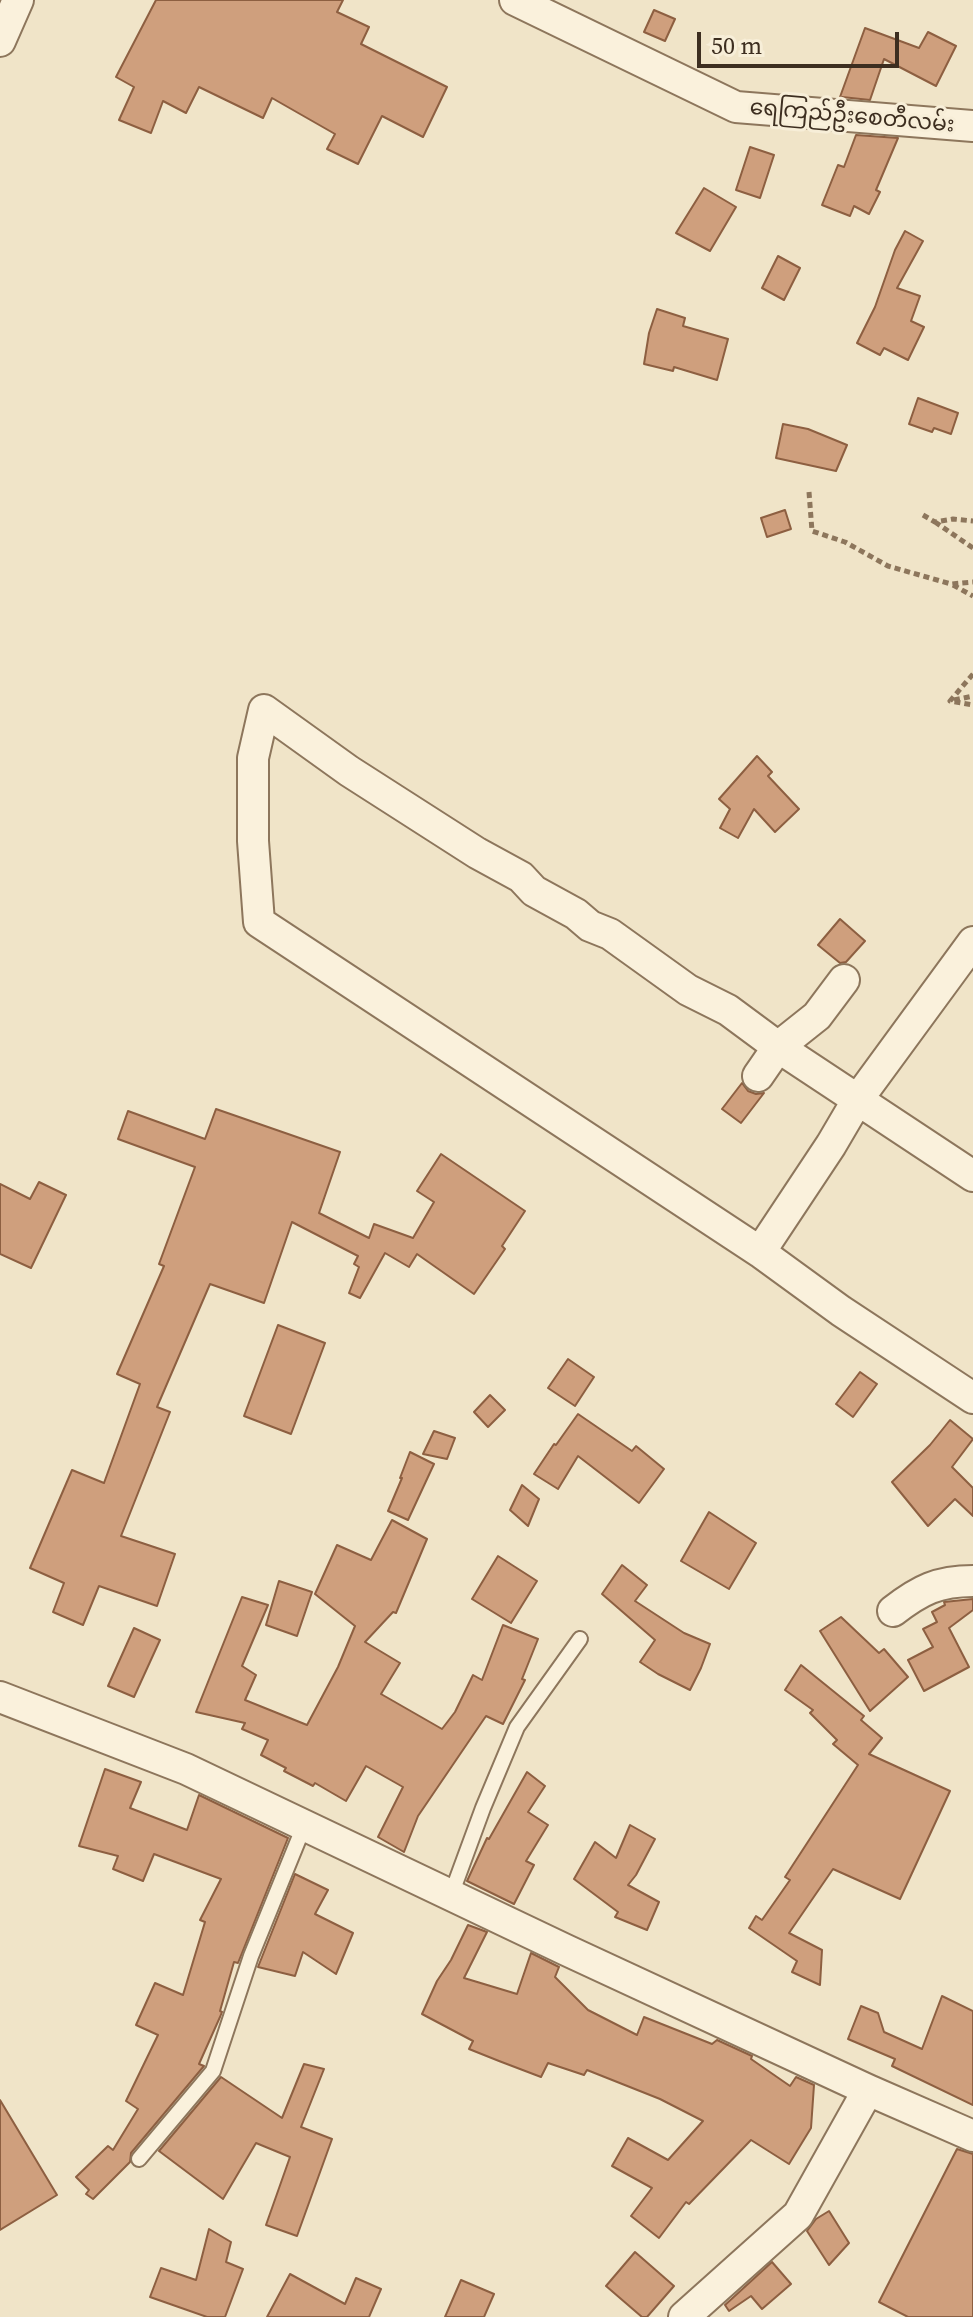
<!DOCTYPE html>
<meta charset="utf-8">
<style>
body{margin:0}
#map{position:relative;width:973px;height:2317px;overflow:hidden;background:#f0e4c8;font-family:"Source Serif 4",serif}
canvas{display:block}
.scale{position:absolute;left:697px;top:32px;width:202px;height:36px;box-sizing:border-box;border:4px solid #3d2e20;border-top:0;padding-left:10px;font-size:24px;line-height:28px;white-space:nowrap;color:#3d2e20;-webkit-text-stroke:6px #f7eed8;paint-order:stroke}
</style>
<div id="map">
<canvas width="973" height="2317"></canvas>
<div class="scale">50 m</div>
</div>
<script>
const context = document.querySelector('canvas').getContext('2d');
context.lineJoin = 'round';
function fillPath(path, color) { context.fillStyle = color; context.fill(path, 'evenodd'); }
function trace(path, color, width, dash) { context.strokeStyle = color; context.lineWidth = width; context.lineCap = dash ? 'butt' : 'round'; context.setLineDash(dash || []); context.stroke(path); }
function write(font, color, halo, rows, align = 'center') {
  context.font = font + ' "Source Serif 4","Noto Sans Myanmar",serif'; context.lineWidth = 6; context.setLineDash([]); context.textBaseline = 'middle'; context.strokeStyle = halo; context.fillStyle = color; for (const [text, x, y, turn = 0] of rows) {
    context.save(); context.translate(x, y); context.rotate((+turn || 0) * Math.PI / 180); context.textAlign = isNaN(turn) ? turn : align; if (halo) context.strokeText(text, 0, 0); context.fillText(text, 0, 0); context.restore();
  }
}
const building = new Path2D(`
 M156,0H343L337,12L369,27L361,44L447,87L423,137L382,116L358,164L327,149L335,134L272,98L263,118L199,87L186,113L163,101L151,133L119,120L134,87L116,77Z
 M654,10L675,19L665,41L644,32Z
 M865,28L919,48L928,32L956,46L936,86L884,59L870,100L842,97H840Z
 M856,135L898,138L876,190L880,192L869,214L854,206L850,216L822,205L838,165L844,167Z
 M750,147L774,155L760,198L736,190Z
 M704,188L736,207L710,251L676,233Z
 M905,231L923,241L897,288L920,296L911,321L924,327L908,360L884,348L880,355L857,343L875,307L895,250Z
 M778,256L800,268L784,300L762,288Z
 M657,309L685,318L683,326L728,339L717,380L674,367L673,371L644,364L649,333Z
 M918,398L958,413L951,434L934,428L932,432L909,424Z
 M783,424L808,429L847,445L836,471L776,458Z
 M785,510L791,529L767,537L761,518Z
 M757,756L772,772L768,776L799,809L775,832L754,809L738,838L720,828L730,809L719,799Z
 M840,919L865,941L846,962L840,963L818,945Z
 M742,1083L748,1091L756,1094L764,1093L741,1123L722,1109Z
 M216,1109L340,1152L319,1213L369,1238L374,1224L413,1238L434,1202L417,1191L441,1154L525,1211L502,1246L505,1249L474,1294L417,1254L409,1267L385,1253L360,1298L349,1293L359,1267L354,1264L358,1256L292,1222L264,1303L210,1284L157,1407L170,1412L121,1536L175,1554L157,1606L99,1586L83,1625L53,1612L64,1583L30,1568L72,1470L104,1483L140,1384L117,1374L164,1266L159,1264L195,1167L118,1139L128,1111L205,1139Z
 M39,1182L66,1195L31,1268L0,1254V1184L30,1199Z
 M278,1325L325,1343L291,1434L244,1416Z
 M568,1359L594,1377L575,1406L548,1388Z
 M860,1372L877,1384L853,1417L836,1404Z
 M490,1395L505,1410L488,1427L474,1412Z
 M578,1414L632,1451L636,1446L664,1469L639,1503L578,1456L558,1489L534,1474L554,1444L556,1445Z
 M950,1420L973,1439L952,1467L973,1488V1516L955,1499L928,1526L892,1482L930,1445Z
 M434,1431L455,1438L447,1459L423,1454Z
 M410,1452L434,1464L408,1520L388,1511L402,1478H400Z
 M522,1485L539,1499L528,1526L510,1510Z
 M709,1512L756,1543L729,1589L681,1561Z
 M392,1520L427,1539L396,1613L393,1612L365,1642L400,1663L381,1694L442,1729L455,1712L473,1675L482,1680L503,1625L538,1639L522,1679L525,1680L503,1724L486,1716L418,1816L404,1852L378,1837L403,1787L366,1766L346,1801L315,1783L313,1786L284,1771L286,1768L261,1755L268,1740L242,1729L245,1723L196,1712L242,1597L268,1605L242,1666L256,1675L245,1700L307,1725L338,1667L355,1626L315,1594L337,1545L371,1560Z
 M498,1556L537,1581L511,1623L472,1599Z
 M622,1565L647,1585L635,1601L684,1633L710,1644L701,1668L690,1690L658,1674L640,1662L655,1640L602,1594Z
 M279,1581L312,1592L297,1636L266,1625Z
 M973,1599V1610L949,1628L969,1667L924,1691L908,1660L933,1647L923,1629L937,1622L932,1612L945,1605L944,1602Z
 M841,1617L879,1653L884,1649L908,1677L870,1711L820,1631Z
 M134,1628L160,1640L134,1697L108,1686Z
 M801,1665L864,1716L861,1720L882,1738L869,1754L950,1791L900,1899L833,1869L789,1933L822,1950L820,1985L792,1972L797,1961L749,1928L756,1916L762,1920L790,1880L785,1877L858,1765L833,1744L837,1740L810,1713L813,1710L785,1690Z
 M105,1769L141,1782L130,1808L187,1830L199,1795L288,1838L238,1963L234,1962L220,2011L222,2012L220,2017L199,2064L204,2066L131,2153L130,2162L93,2199L86,2194L89,2190L76,2177L108,2146L113,2150L138,2109L126,2101L158,2035L136,2025L155,1983L183,1995L205,1922L200,1920L221,1879L154,1854L143,1881L113,1869L118,1856L79,1846Z
 M527,1772L545,1786L528,1812L548,1825L526,1861L534,1865L514,1904L467,1881L487,1838L489,1839Z
 M630,1825L655,1839L636,1875L628,1885L659,1902L647,1930L615,1917L618,1912L574,1879L595,1842L616,1858Z
 M295,1874L328,1890L315,1914L353,1933L336,1974L303,1952L295,1976L258,1967Z
 M468,1925L487,1932L464,1978L517,1994L531,1953L559,1967L555,1977L588,2010L637,2035L644,2017L712,2044L717,2040L752,2056L751,2059L790,2086L796,2077L814,2085L811,2128L789,2164L751,2140L689,2204L686,2202L659,2238L631,2216L652,2188L612,2166L628,2138L668,2160L703,2121L660,2099L587,2070L584,2075L548,2063L541,2077L499,2061L469,2049L473,2041L422,2014L437,1981L451,1960Z
 M942,1996L973,2011V2105L892,2066L895,2059L848,2039L861,2006L878,2013L884,2032L922,2049Z
 M304,2064L324,2069L301,2127L332,2139L297,2236L266,2225L290,2157L256,2143L223,2199L159,2151L221,2077L282,2118Z
 M0,2100L57,2195L0,2230Z
 M957,2149L973,2154V2317H908L879,2302Z
 M829,2211L849,2243L829,2265L807,2231L816,2219Z
 M209,2229L231,2242L226,2262L243,2269L225,2317H207L150,2297L161,2268L196,2280Z
 M635,2252L674,2286L647,2317H642L606,2286Z
 M772,2262L791,2284L762,2309L751,2296L729,2311L725,2305Z
 M290,2274L345,2304L356,2278L381,2289L369,2317H267Z
 M461,2280L494,2294L484,2317H445Z`);
fillPath(building, '#cf9f7d');
trace(building, '#8d5f41', 2);
const lane = new Path2D(`
 M451,1895L483,1808L517,1727L580,1639
 M139,2159L213,2071L251,1956L304,1826`);
const street = new Path2D(`
 M515,0L736,107L973,126
 M0,41L18,0
 M758,1076L778,1047L817,1016L844,980
 M973,1176L778,1047L728,1010L688,990L610,934L590,926L576,914L534,891L521,877L477,853L349,771L264,710L253,758V841L259,922L760,1252L841,1311L973,1398
 M760,1252L831,1145L858,1099L973,942
 M893,1611C920,1590 938,1581 973,1581
 M0,1697L186,1769L566,1950L868,2090L973,2136
 M684,2317L798,2215L868,2090`);
trace(lane, '#8d765c', 18);
trace(street, '#8d765c', 34);
trace(new Path2D(`
 M809,492L812,531L845,542L888,566L951,584L973,582
 M923,515L935,522L953,519L973,521
 M935,522L973,548
 M953,585L973,596
 M973,674L950,701L973,705
 M954,700L973,696`), '#8d765c', 5, [6, 4]);
trace(lane, '#faf1dc', 14);
trace(street, '#faf1dc', 30);
write('22px', '#3d2e20', '#f7eed8', [
 ["ရေကြည်ဦးစေတီလမ်း",852,117,5]
]);
</script>
